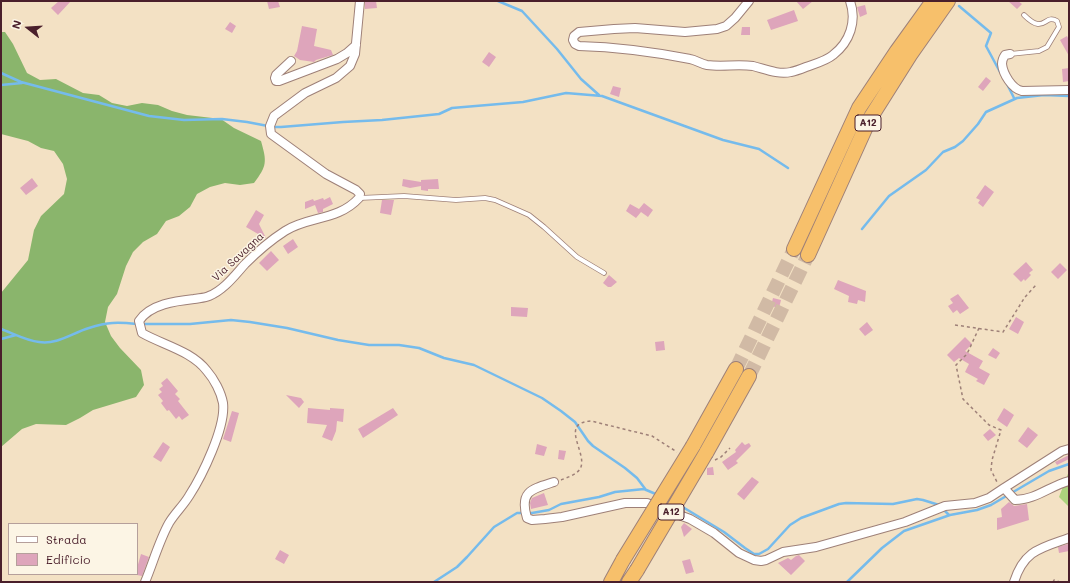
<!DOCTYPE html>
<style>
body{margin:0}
#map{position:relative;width:1070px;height:583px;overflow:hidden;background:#f3e1c4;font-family:Mali,sans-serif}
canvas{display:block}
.frame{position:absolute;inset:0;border:2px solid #4a1f2b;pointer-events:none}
.legend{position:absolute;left:8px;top:523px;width:130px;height:52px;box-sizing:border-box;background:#fcf5e5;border:1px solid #b59f9b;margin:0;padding:5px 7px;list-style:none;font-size:12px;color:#4a1f2b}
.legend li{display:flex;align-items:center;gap:8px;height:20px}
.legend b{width:20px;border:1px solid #b59f9b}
.north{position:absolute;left:8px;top:8px;width:40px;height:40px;-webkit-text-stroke:3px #fcf5e5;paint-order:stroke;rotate:287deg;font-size:11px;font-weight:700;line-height:16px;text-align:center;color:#4a1f2b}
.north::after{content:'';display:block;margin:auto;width:14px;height:18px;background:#4a1f2b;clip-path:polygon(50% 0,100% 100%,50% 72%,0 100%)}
</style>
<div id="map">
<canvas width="1070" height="583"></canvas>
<div class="frame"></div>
<ul class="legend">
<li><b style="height:5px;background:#fff"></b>Strada</li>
<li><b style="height:11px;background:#dea5bb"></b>Edificio</li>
</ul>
<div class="north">N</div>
</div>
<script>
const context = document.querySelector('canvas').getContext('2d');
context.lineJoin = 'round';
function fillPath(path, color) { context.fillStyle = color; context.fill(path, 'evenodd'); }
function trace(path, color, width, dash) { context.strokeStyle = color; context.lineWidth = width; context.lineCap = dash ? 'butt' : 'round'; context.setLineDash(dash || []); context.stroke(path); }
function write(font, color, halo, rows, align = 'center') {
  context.font = font + ' Mali,sans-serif'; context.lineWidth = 3; context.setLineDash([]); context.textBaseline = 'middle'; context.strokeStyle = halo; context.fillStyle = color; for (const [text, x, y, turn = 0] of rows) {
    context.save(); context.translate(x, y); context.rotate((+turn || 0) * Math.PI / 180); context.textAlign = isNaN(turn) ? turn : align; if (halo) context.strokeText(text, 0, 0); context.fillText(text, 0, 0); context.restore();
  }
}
fillPath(new Path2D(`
 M1069,471V507L1059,497Z`), '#add37d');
fillPath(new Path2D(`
 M1,32H5L13,44L27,73L40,80L56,79L83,93L99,95L112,103L127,106L142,103L158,105L172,111L187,115L221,119L234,128L261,141C267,162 267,166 254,183L240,185L225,183L210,187L197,194L190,207L179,216L166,221L157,234L143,242L133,252L126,266L117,294L108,307L105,322L111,336L120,348L141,370L144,385L136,397L93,410L80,418L66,425L36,424L22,429L1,447V293L28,260L34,230L41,216L64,194L67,179L63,164L54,151L41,148L28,141L1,134Z`), '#8ab56c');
trace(new Path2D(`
 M498,1L522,11L557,49L581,79L599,95
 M959,6L991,33L986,46L1000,72
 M1,73L21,82L149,116L184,120L222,119L247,122L268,126
 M1007,84L1014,98
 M1,85L22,83
 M273,127H281L343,122L382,120L439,114L452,108L523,102L566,93L602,96L723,140L759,149L788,168
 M862,229L889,196L926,170L943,152L955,147L963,141L978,124L986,112L1017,98L1044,95L1069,96
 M142,324H190L231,320L250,322L287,328L338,340L369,345H399L419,348L444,358L474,365L542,398L561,411L575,422L588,441L593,446L625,468L637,478L646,490
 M1,329C12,333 27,341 39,342C57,345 72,333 89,328C108,322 117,322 137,324
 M1,339L16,335
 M681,506L724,532L745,548L754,554H759L768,549L790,525L801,518L839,504L846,503L893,504L917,499L923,500L939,505L949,515
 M434,582L457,567L467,557L494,527L517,513H532L549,510L561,504L599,497L615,492L644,489L658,495
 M847,582L882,548L904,531L950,515L977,510L991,505L1049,471L1069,464`), '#75bbec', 2.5);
fillPath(new Path2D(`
 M59,1H71L58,15L51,8Z
 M267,1H278L280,7L269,9Z
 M365,1H376L377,8L365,9Z
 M796,1H813L803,9Z
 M1008,1H1018L1022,4L1017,9Z
 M865,5L867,14L860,17L857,7Z
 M794,10L798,21L771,30L767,20Z
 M230,22L236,26L232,33L225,29Z
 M302,26L317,29L314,46L331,50L333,55L316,60L314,62L300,60L294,56L297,51Z
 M742,27H750V35H741Z
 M1067,36L1069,40V56L1060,40Z
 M489,52L496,57L489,67L482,62Z
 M1069,68V81L1063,82L1062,69Z
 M986,77L991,81L983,91L978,87Z
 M613,86L621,88L619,97L610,94Z
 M32,178L38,186L26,195L20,188Z
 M403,179L421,182V180L438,179L439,189H428V191L421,190V186L410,188L402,186Z
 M985,185L994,192L983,207L978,203L980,200L976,198Z
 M330,197L333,204L323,209V212L318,213L315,205L305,209V202L313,199L314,201L323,198L324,200Z
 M382,200H394L391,215L380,213Z
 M644,203L653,210L648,217L641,212L636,218L626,211L630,204L639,209Z
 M256,210L264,215L259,224L266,238H265L246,227Z
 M293,239L298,247L288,254L283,246Z
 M271,251L279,260L267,271L259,263Z
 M1026,262L1033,270L1029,273L1031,275L1025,281L1024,279L1021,282L1013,274Z
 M1060,263L1067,270L1058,279L1051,272Z
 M609,275L617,282L611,287H608L603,283Z
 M838,280L866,291L865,302L858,300L857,304L848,302L849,296L834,289Z
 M958,294L969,308L960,314L957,310L953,313L948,306L953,303L950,299Z
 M773,298L781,300L779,308L771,306Z
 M511,307L528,308L527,317L511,316Z
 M1016,317L1024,322L1018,334L1009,329Z
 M867,322L873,330L865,336L859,329Z
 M965,337L972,344L965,351L983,361L979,368L990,374L984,385L976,381L978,379L965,372L969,364L959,358L954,362L947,355Z
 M664,341L665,350L656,351L655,342Z
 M993,348L1000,353L996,359L988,355Z
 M167,378L178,391L175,394L180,399L178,401L189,415L182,420L179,416L176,419L169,410L167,411L161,403L163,401L158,395L162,392L159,389L163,386L161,383Z
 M286,395L301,398L304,402L299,408Z
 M308,408L330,410V408L344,409L343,422L337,421L336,431L332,441L322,437L327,425L307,423Z
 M393,408L398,415L363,438L358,429Z
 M1004,408L1014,415L1007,427L997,420Z
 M232,411L239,413L231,442L223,439Z
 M1028,427L1038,435L1027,448L1018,441Z
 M990,429L996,435L988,441L983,435Z
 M163,442L170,447L161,462L153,457Z
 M742,442L745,445L749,443L751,446L736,461L738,463L728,470L722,462L736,452L735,450Z
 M537,444L547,447L544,456L535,454Z
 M559,450L566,451L564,460L558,459Z
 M1069,455V459L1057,465L1055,462Z
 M713,467L714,475H707V468Z
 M752,477L759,482L744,500L737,494Z
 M544,493L548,505L531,509L530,503L532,498Z
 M1009,502L1014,506L1027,504L1029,520L997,530V518L1002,517L1001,509Z
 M684,523L692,529L684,537L681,527Z
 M1068,544L1069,551L1059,553L1058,547Z
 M280,550L289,555L284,564L275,559Z
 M141,554L149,557L142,576L137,575V568Z
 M799,555L805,561L791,575L778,563L788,558L791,560L796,556Z
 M690,559L694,572L686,574L682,561Z`), '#dea5bb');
trace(new Path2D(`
 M736,369L794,249
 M749,376L808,255`), '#d1baa5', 14, [14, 7]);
const service = new Path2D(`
 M1010,54L1039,51L1047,47L1059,27L1057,21C1044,13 1045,36 1024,15
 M359,198L404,196L456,200L485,198L495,200L529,215L544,227L577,257L604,273`);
const minor = new Path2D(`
 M749,1L735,18L726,26L717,29L685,32L635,28L614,29L579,32L574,36L573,40L575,44L579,46C616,47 654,52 690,59C696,60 701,64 707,65C722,67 737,64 753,66C765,69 778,75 791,72C796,71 801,69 806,67C814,64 826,61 833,55C850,42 857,21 850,1
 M1010,54L1005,55C1003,58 1002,61 1002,64C1003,74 1012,89 1022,91L1069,90
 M291,61L276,75L275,78L276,81H279L337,59L347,53L356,45
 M554,482C532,489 519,491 527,518L532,520L545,519L562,517L625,503H647L690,519L714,533L739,553L754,560L761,561L766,560L783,552L816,547L905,522L945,506L975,503L989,498L1004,488L1015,500C1035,500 1050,486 1069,481
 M1004,488L1062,451L1069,449
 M145,582C153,563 159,541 169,523C175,513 183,506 189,496C202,476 226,427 223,403C221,392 214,379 207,371C192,351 163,345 142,333L139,321C150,304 176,301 194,299C199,298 205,298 209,296C224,290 235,275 245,264C257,252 271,240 285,231C308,216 338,221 359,198L360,194L356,190L326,174L271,134L270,126L274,116L305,93L336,78L350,66L355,54L360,1
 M1014,582C1024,550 1041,548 1069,538`);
const motorway = new Path2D(`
 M794,249L859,108L897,51L933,1
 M808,255L869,120L910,55L948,1
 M693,446L736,369
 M706,453L749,376
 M611,582L623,560
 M629,582L637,570`);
trace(service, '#9e8078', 5.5);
trace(minor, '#9e8078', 10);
trace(motorway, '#9e8078', 16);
trace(new Path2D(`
 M955,325L1003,332L1025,297L1037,284
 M979,328L967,354L956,365L963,399L989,425L1001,430L992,460L991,470L997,482
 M715,460L721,457L730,448
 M561,480C568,477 576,475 580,469C589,454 558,423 591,421L652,436L677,452
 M1053,582L1054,580L1060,582`), '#9e8078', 1.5, [3, 3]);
trace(service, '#fff', 4);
trace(minor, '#fff', 8);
trace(motorway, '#f7c06b', 14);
const motorwayBridge = new Path2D(`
 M623,560L693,446
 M637,570L706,453`);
trace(motorwayBridge, '#9e8078', 16, []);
trace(motorwayBridge, '#f7c06b', 14);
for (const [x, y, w] of [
 [868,123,26],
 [671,512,26]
]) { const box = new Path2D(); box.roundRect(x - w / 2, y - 8, w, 16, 3); context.fillStyle = '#fcf5e5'; context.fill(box); trace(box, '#4a1f2b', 1); }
write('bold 10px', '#4a1f2b', null, [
 ["A12",868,123],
 ["A12",671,512]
]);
write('11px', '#4a1f2b', '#fcf5e5', [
 ["Via Savagna",238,257,-43]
]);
</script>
